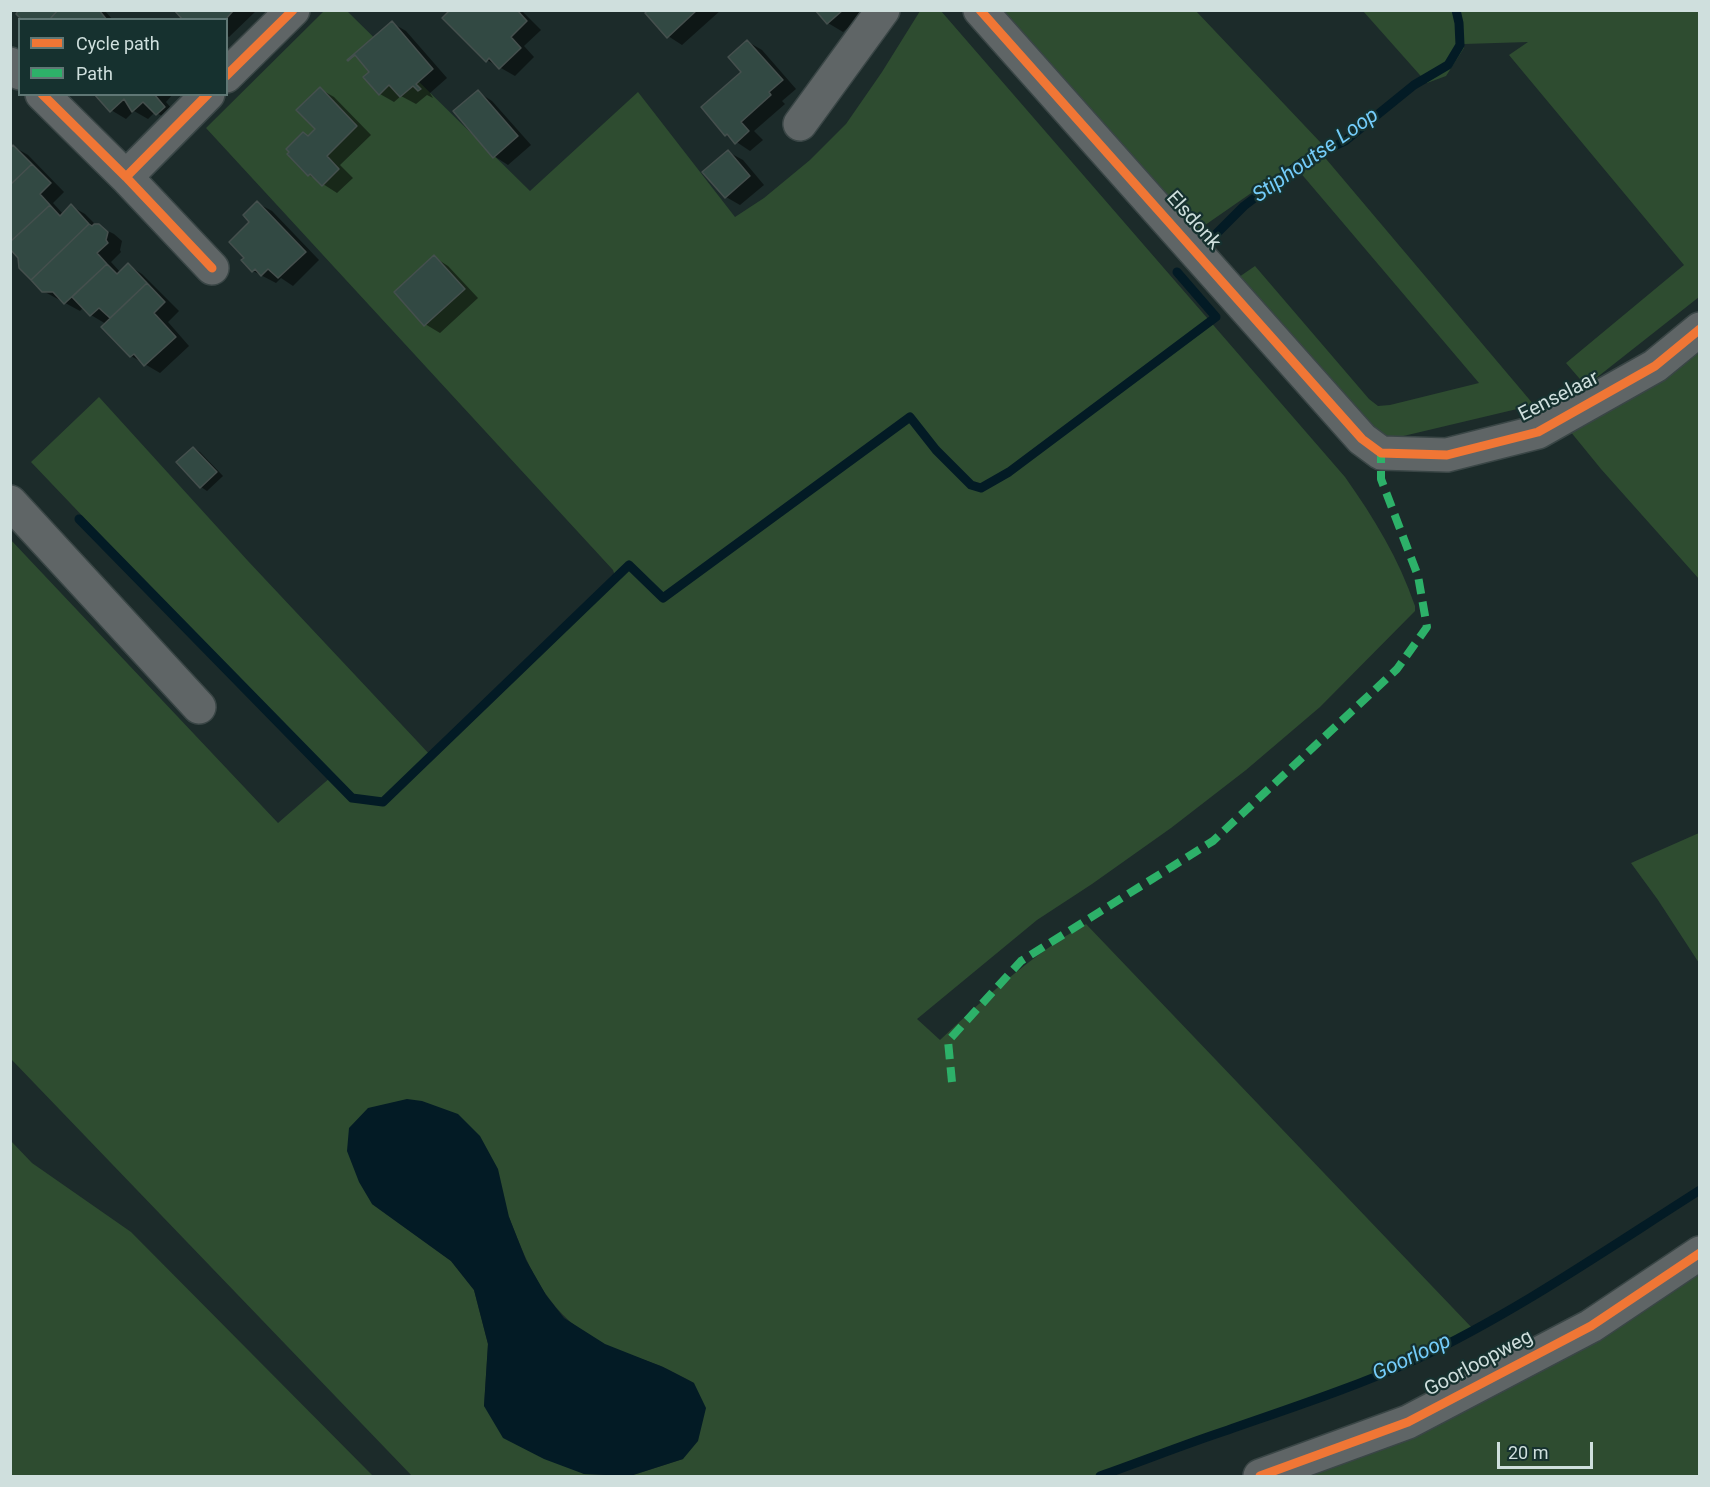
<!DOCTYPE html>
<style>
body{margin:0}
#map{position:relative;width:1710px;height:1487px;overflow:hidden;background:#1c2b2a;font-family:Roboto,sans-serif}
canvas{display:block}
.frame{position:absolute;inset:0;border:12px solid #cfdfdd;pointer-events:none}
.legend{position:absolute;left:18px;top:18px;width:210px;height:78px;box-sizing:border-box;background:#16312f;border:2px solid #607775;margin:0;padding:8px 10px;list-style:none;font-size:18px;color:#cfdfdd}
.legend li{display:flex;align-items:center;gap:12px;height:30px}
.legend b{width:30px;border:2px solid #607775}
.scale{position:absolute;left:1497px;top:1442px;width:96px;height:27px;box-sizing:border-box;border:3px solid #cfdfdd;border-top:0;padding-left:8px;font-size:18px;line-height:21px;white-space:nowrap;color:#cfdfdd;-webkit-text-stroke:4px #16312f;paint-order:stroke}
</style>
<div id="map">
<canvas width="1710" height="1487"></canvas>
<div class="frame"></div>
<ul class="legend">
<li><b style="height:8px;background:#f07635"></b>Cycle path</li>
<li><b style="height:8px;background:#2db169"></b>Path</li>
</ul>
<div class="scale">20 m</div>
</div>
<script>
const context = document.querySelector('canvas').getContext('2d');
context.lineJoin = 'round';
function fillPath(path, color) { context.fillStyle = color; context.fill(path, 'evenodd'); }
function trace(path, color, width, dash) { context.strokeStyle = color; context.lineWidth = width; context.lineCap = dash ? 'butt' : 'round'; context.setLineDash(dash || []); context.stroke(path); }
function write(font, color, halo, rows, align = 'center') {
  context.font = font + ' Roboto,sans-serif'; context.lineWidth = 4.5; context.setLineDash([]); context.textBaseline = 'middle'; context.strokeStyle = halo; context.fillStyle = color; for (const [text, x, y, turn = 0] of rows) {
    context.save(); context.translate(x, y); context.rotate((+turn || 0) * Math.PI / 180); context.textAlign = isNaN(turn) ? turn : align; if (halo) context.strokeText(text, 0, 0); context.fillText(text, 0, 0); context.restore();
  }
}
fillPath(new Path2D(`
 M324,11H347L530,191L638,92L735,217L764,198L810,160L846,124L882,72L920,11H941L1345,477C1374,518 1399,559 1415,606V611L1320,707L1246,770L1171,828L1092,884L1037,920L917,1019L940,1040C986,997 1031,955 1086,924L1474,1330L1414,1360L1279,1413L1228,1430L1100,1476H630L683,1459L694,1383C683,1377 672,1371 661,1366C643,1359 623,1353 605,1345C549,1317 530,1272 509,1217L372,1204L451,1261L474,1290L488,1344L484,1406L584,1474L627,1476H412L11,1059L10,539L278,823L331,777L31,462L99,397L248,561L432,757L616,579L613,570L206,128Z
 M988,11H1196L1321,143L1316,147L1534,405L1395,438L1370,440L1226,286L1255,266L1369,399L1378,406L1390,405L1479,383L1293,164L1185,239Z
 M1363,11H1699V297L1586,386L1566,363L1684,265L1509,55L1528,42L1464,44V48L1446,76L1427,83Z
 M1699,336V579L1601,469L1570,431Z
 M1699,833V963L1658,900L1631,863Z
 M11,1141L32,1163L131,1232L373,1476H11Z
 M1699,1267V1476H1309L1445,1421L1575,1349Z`), '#2e4c30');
fillPath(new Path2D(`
 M407,1099L422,1101L458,1114L480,1136L498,1169L509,1217L526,1260L546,1295L564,1318L605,1344L663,1367L694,1383L706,1408L698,1441L683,1459L630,1476L584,1474L544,1459L503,1438L484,1406L488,1344L474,1290L451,1261L372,1204L359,1182L347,1151L349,1128L368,1108Z`), '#031b25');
fillPath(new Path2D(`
 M22,10H104L113,20H24Z
 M176,10H257L229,37L226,35V20H185Z
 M452,10H521L541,30L524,46L534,57L515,76L487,60Z
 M650,10H721L682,45L668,36Z
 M817,10H862L864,13L843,32L828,23Z
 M392,23L406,31L447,78L430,93L433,98L427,95L416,104L401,96L394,102L380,94L371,72Z
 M748,42L762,50L796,89L782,101L785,104L754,131L763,140L750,151L726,135L744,72Z
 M320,89L334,97L371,135L340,165L353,178L337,193L309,175V137L317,129Z
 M478,92L492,101L531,145L508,165L494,156Z
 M96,94H173L166,102L178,116L172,122L155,112L148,119L134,111L126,119L111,110Z
 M14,147L28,155L64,192L53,203L63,214L71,206L85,214L96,225L114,234L122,241L120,250L121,252L111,262L121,273L128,265L142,274L179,311L168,322L189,346L160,373L131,356L103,327L106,324L91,315L84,307L80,311L43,291L20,257Z
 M728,152L743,160L764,185L740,205L726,197Z
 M257,203L272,211L319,260L293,286L281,278L276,283L253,271L246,258L252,222Z
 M434,257L448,266L478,298L440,333L425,324Z
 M194,448L200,452L223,476L207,491L201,487Z`), '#0007');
trace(new Path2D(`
 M1203,247L1244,206L1302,162L1345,141L1414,85L1448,65L1460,45L1459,23L1456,10
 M79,519L352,798L383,802L629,565L663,598L910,417L936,450L971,485L981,488L1009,472L1216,317L1177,272
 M1100,1476C1143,1461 1185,1444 1228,1430C1291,1408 1355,1387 1415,1360C1515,1313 1607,1249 1700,1190`), '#031b25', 9);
const building = new Path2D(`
 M19,10H58L49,20H22L16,14Z
 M58,10H99L107,20H49Z
 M174,10H232L233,11L225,20H183Z
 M450,10H517L527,21L511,37L521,48L499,69L489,58L486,62L442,18Z
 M648,10H697L667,38L645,13Z
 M815,10H843L827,24Z
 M392,21L433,69L416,84L421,89L418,91L413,86L400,97L389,85L379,95L363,77L369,72L355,55L348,61L347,60Z
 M747,40L783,80L769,92L771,95L741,122L749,131L735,144L727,134L725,136L701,107L741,72L728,57Z
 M320,87L357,126L327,156L339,169L322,186L310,174L308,176L287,154L289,152L286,149L303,132L308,136L315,129L296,110Z
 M478,90L518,136L493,158L453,111Z
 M94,94H154L165,107L156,115L143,102L132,112L124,99L110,112Z
 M13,145L32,164L10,185V148Z
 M728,150L750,176L725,198L702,172Z
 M32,164L51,183L40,194L50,205L10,242V185Z
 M257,201L306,252L278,278L268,269L261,276L255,269L252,272L241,260L244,258L229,242L249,222L243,215Z
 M71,204L89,224L31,280L19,268L18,258L10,249V242L50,205L60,216Z
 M89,224L92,226L94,224H99L108,232L106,240L108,243L97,253L107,264L64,304L53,292H42L31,280Z
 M434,255L465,289L424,326L394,292Z
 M128,263L147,283L110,318L99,308L90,316L72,297L107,264L117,274Z
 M147,283L165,302L154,313L176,337L144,366L134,354L130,357L101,327Z
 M193,447L217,472L200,488L176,462Z`);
fillPath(building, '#324943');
trace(building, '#45504e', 1.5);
const minor = new Path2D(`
 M980,10L1362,439L1381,453L1447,455L1538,432L1655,366L1700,329
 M10,64L20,73
 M226,76L293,10
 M42,94L126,177L212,268
 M800,124L883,10
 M126,177L208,94
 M10,502L199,707
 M1260,1476L1408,1422L1591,1326L1700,1253`);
trace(minor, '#3a4646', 36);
trace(minor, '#5f6566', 33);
trace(new Path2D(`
 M952,1082L948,1041L1021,961L1213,841L1397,669L1427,627L1418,576L1381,479V453`), '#2db169', 8, [15, 8]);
trace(new Path2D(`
 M980,10L1362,439L1381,453L1447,455L1538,432L1655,366L1700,329
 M226,76L293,10
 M42,94L126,177L212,268
 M126,177L208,94
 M1260,1476L1408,1422L1591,1326L1700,1253`), '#f07635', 9);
write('20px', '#cfdfdd', '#16312f', [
 ["Elsdonk",1193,221,48],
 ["Eenselaar",1559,397,-27],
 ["Goorloopweg",1479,1364,-28]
]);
write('italic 21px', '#74ccfa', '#16312f', [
 ["Stiphoutse Loop",1316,156,-35],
 ["Goorloop",1412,1358,-25]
]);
</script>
